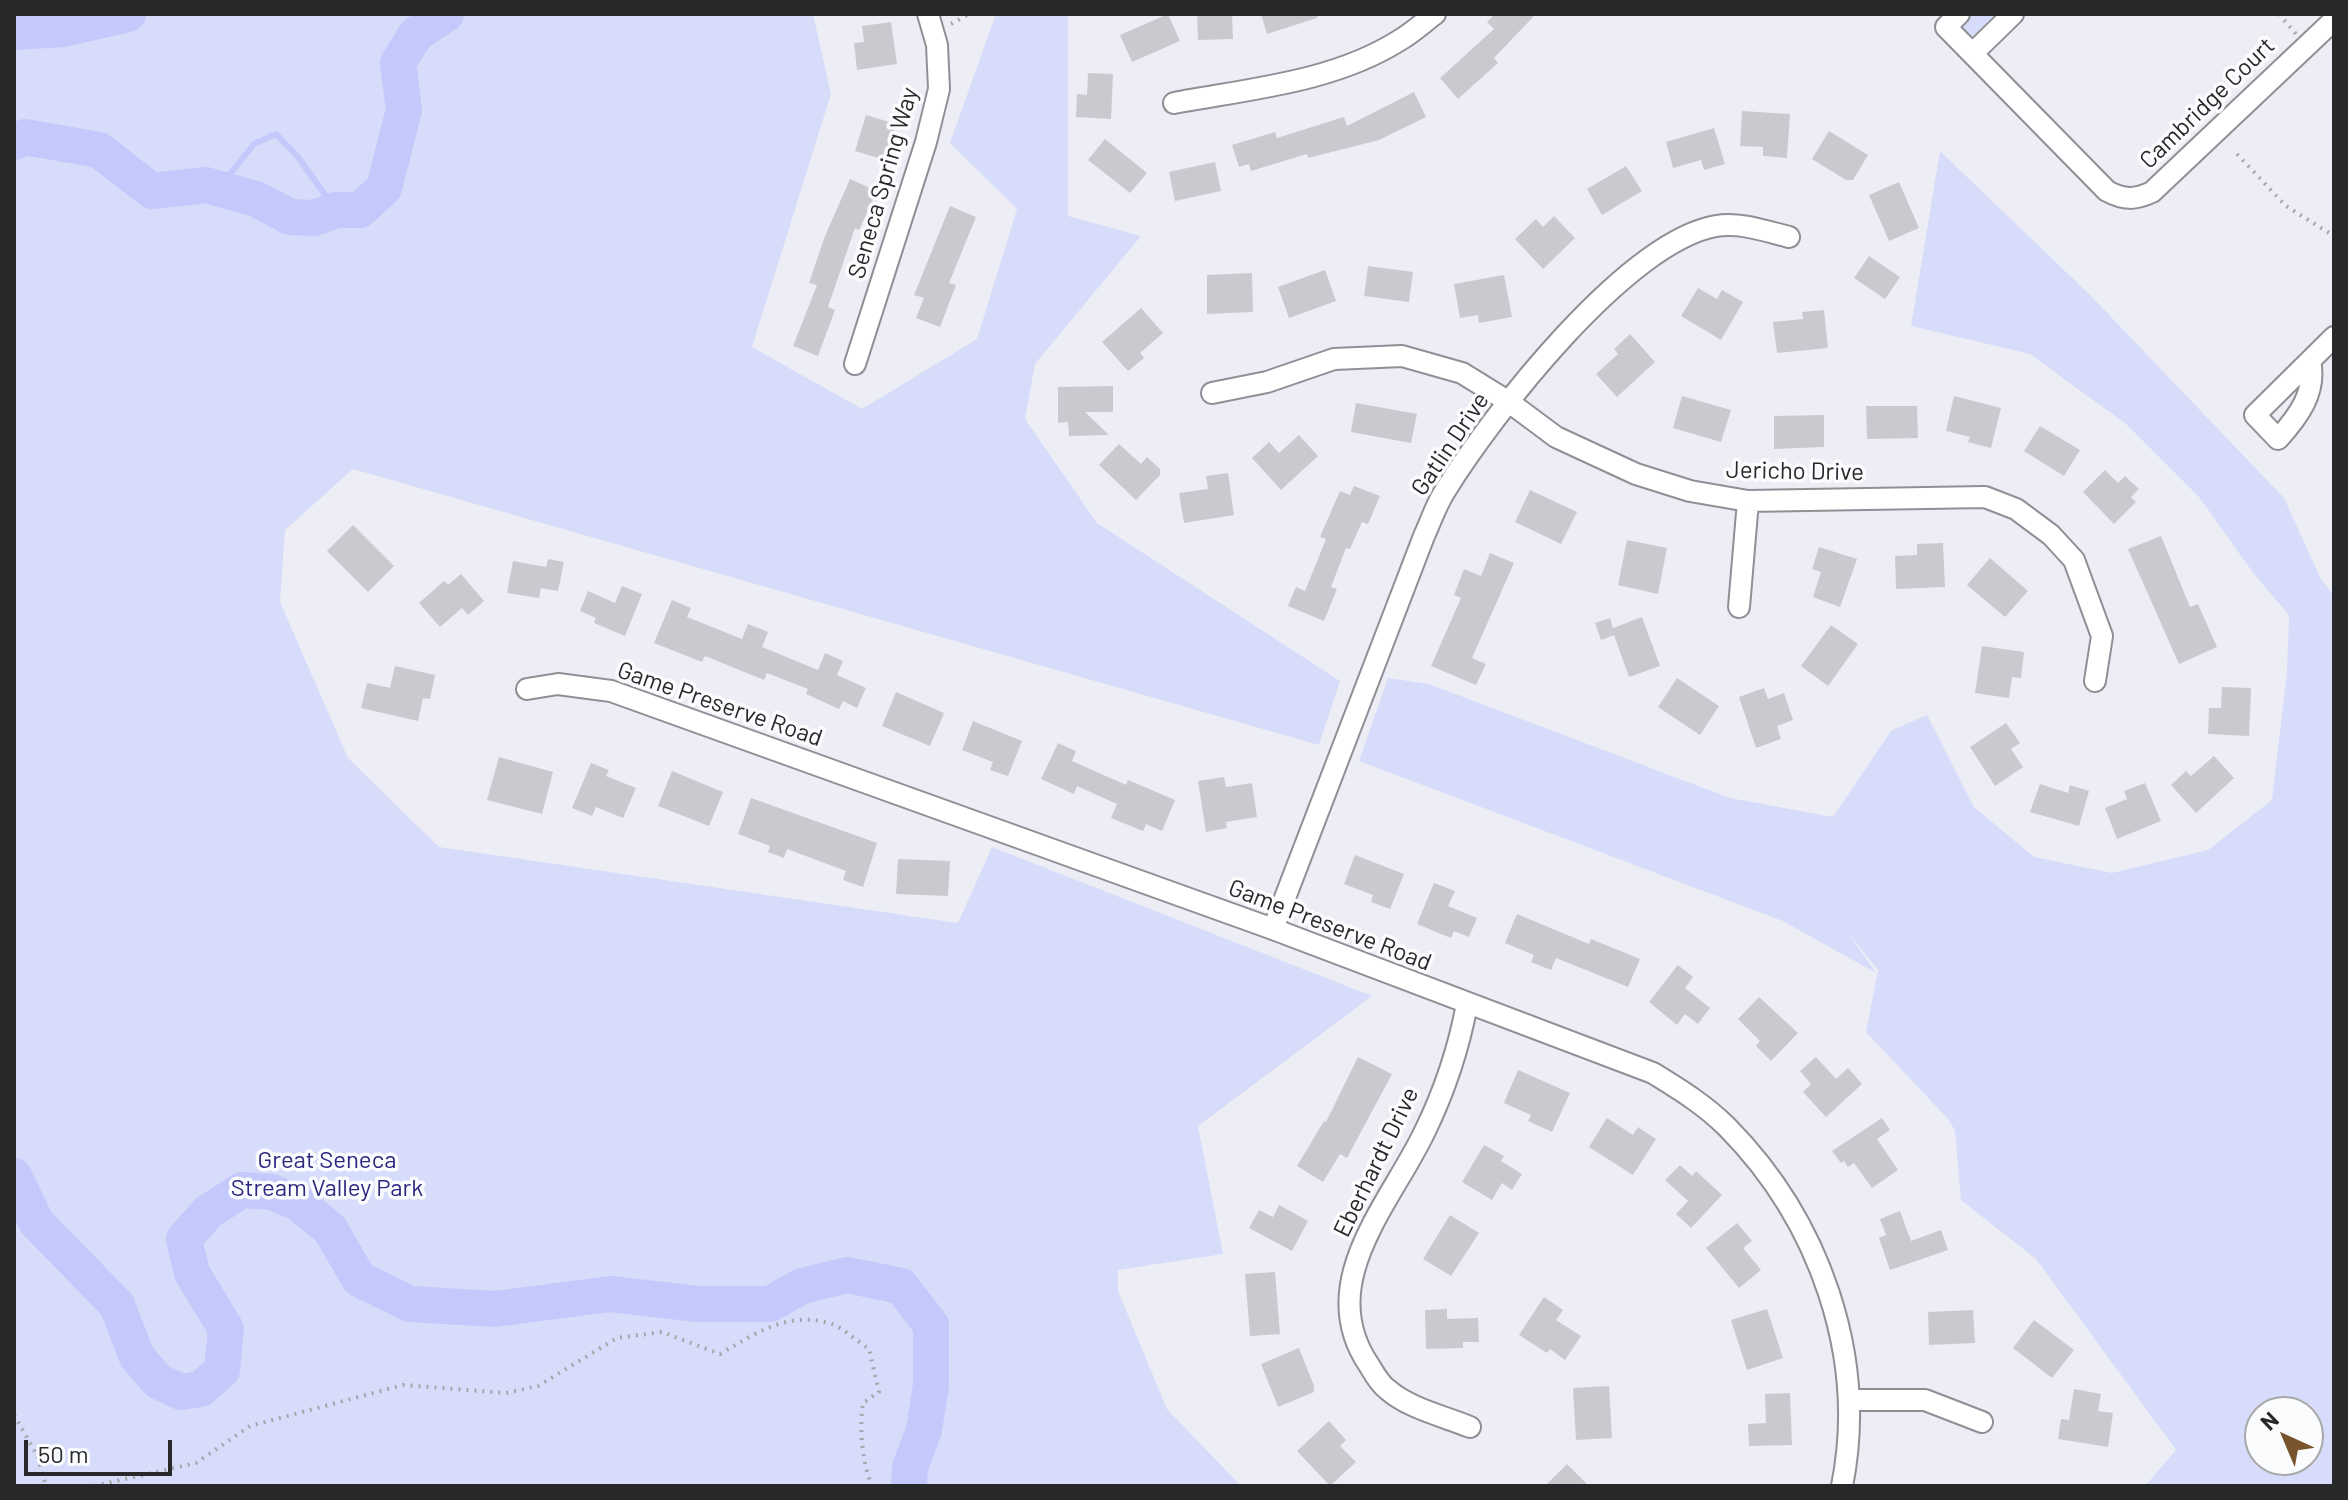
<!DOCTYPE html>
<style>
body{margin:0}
#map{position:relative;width:2348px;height:1500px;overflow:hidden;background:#edeef5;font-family:Barlow,sans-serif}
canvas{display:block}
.frame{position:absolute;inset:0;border:16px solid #27282a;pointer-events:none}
.north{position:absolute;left:2244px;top:1396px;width:80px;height:80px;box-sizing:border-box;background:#fbfcfe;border:2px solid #a6a7a9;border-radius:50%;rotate:316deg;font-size:22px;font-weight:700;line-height:32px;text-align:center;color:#27282a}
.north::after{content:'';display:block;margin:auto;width:28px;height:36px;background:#78552d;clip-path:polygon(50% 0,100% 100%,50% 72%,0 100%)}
.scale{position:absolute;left:24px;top:1440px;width:148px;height:36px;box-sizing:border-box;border:4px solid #27282a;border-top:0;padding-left:10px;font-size:24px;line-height:28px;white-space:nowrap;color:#27282a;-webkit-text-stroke:6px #fbfcfe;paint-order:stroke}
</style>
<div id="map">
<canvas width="2348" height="1500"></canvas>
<div class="frame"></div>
<div class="north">N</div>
<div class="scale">50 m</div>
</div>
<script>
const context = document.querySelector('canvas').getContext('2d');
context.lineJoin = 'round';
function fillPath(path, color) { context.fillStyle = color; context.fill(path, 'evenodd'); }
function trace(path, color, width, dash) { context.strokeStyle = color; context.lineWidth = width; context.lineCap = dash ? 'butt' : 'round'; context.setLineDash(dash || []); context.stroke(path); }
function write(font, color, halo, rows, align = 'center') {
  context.font = font + ' Barlow,sans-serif'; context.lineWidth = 7; context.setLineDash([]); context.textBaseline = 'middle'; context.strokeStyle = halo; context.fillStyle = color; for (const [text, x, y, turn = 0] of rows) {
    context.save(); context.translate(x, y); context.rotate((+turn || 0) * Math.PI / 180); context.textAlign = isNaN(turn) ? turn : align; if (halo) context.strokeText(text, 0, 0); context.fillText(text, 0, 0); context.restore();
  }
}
fillPath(new Path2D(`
 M14,14H813L831,94L752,347L862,409L977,339L1017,209L950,143L996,14H1068V216L1141,236L1035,364L1025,419L1097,523L1340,681L1319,745L353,469L285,530L280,602L348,758L439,847L958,923L992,847L1372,996L1198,1126L1223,1254L1118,1270V1291L1167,1409L1241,1486H14Z
 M1973,14H1998L1976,35L1968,36L1963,26Z
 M1940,151L2090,295L2284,498L2320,577L2334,596V1486H2145L2176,1450L2036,1259L1961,1200L1955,1131L1949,1120L1866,1032L1878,970L1849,934L1876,973L1783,921L1359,761L1388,678L1429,684L1730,798L1833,817L1891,731L1927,715L1974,807L2034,857L2112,873L2208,850L2272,800L2287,672L2289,615L2254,574L2199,497L2126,424L2030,354L1911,326ZM2308,1412V1460H2260V1412Z`), '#d7dcfa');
trace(new Path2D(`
 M206,185L230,174L254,144L276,134L298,157L336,210`), '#c3c9fa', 6);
trace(new Path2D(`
 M14,32L64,29L128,14
 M14,142L25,137L99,150L152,191L206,185L256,199L290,217L314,218L336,210H360L384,188L404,110L398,63L416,34L446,14
 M14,1176L36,1222L117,1305L137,1357L158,1381L181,1392L201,1389L222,1370L226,1329L192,1273L184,1239L208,1212L242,1190L272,1192L298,1203L330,1229L359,1279L410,1304L495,1309L610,1294L698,1304H770L802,1286L847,1275L901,1286L931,1325V1385L924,1430L910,1467L909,1486`), '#c3c9fa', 36);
fillPath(new Path2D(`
 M1168,14L1180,41L1132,62L1120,35Z
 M1197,14H1232L1233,39L1198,40Z
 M1261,14H1317V18L1267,34Z
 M1495,14H1536L1494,58L1498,63L1458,99L1440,78L1494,29L1487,22Z
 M891,22L897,64L857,70L854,43L864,42L862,26Z
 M1088,73L1113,74L1111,119L1076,117L1077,94L1087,95Z
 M1414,92L1426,117L1379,140L1308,158L1307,154L1251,171L1249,164L1239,167L1232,145L1275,132L1277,138L1344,117L1347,126Z
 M1742,111L1790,114L1787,158L1763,156V147L1740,146Z
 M866,115L896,124L885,160L855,151Z
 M1714,128L1725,164L1704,170L1701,160L1673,168L1666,142Z
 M1829,131L1868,155L1853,180H1846L1812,159Z
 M1105,139L1147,173L1130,193L1088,160Z
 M1215,162L1221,191L1175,201L1169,172Z
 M1626,166L1642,191L1602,215L1587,189Z
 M850,179L877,191L859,230L855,228L828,307L835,310L818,356L793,346L817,285L809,283L825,236Z
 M1899,182L1919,228L1889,241L1869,195Z
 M950,206L976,217L949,283L956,285L940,327L916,318L924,298L914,295Z
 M1554,216L1575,238L1543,269L1515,239L1536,219L1543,227Z
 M1869,256L1900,277L1885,299L1854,278Z
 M1368,266L1413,272L1409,302L1364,296Z
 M1325,270L1336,301L1289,318L1278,287Z
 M1252,273L1253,312L1207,314V275Z
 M1504,275L1512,317L1479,323L1478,315L1460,318L1454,284Z
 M1698,288L1717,299L1722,290L1743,302L1721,340L1681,316Z
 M1141,308L1163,333L1140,353L1144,358L1128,371L1102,342Z
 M1824,310L1828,348L1777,353L1773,322L1803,319L1802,312Z
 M1630,334L1655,362L1617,397L1596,374L1618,354L1614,349Z
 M1113,386V412H1085L1109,435L1069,436L1068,422L1058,423V387Z
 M1682,396L1731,410L1721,442L1673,428Z
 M1954,396L2001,408L1991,448L1968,442L1970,437L1946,431Z
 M1356,403L1417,414L1411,443L1351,432Z
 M1866,406H1917L1918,438L1867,439Z
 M1824,415V447L1774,449V416Z
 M2040,426L2080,450L2064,476L2024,451Z
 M1299,435L1318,456L1281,490L1252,458L1269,442L1279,453Z
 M1119,444L1141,464L1147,457L1160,469V475L1136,500L1099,465Z
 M2105,470L2118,483L2125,476L2139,489L2131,497L2136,502L2114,524L2083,492Z
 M1228,473L1234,515L1184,523L1179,493L1208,489L1206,476Z
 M1354,486L1380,496L1368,524L1362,522L1350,549L1346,548L1331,587L1337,589L1324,621L1288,606L1296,587L1305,591L1326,539L1320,537L1340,491L1350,495Z
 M1530,490L1577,512L1561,544L1515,522Z
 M353,525L394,566L368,592L327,551Z
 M2161,536L2190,607L2198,604L2217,647L2179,664L2128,549Z
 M1627,540L1667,548L1658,594L1618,585Z
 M1943,543L1945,587L1896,589L1895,556L1917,555V544Z
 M1819,547L1857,559L1840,607L1813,597L1821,572L1812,569Z
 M1490,553L1514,563L1472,658L1486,664L1476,685L1431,666L1461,598L1454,595L1464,569L1481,576Z
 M1990,558L2028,591L2005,617L1967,585Z
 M548,559L564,562L558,591L541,588L539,598L507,593L513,561L546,567Z
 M461,574L484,601L468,615L462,608L440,627L419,603L444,581L448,585Z
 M622,586L642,594L625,636L594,623L596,618L580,611L588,591L615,603Z
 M672,600L691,608L687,617L742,639L748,624L768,632L762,647L818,670L825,653L843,661L837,675L866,688L857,708L843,701L839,709L806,694L808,689L767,673L764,680L705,656L702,662L654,643Z
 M1642,617L1660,666L1629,677L1614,635L1601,640L1595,623L1610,618L1613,628Z
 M1831,625L1858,644L1828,686L1801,666Z
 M1982,646L2024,652L2021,678L2012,677L2009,698L1975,693Z
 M395,666L435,675L430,699L423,698L418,721L361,708L367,683L390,688Z
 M1677,678L1719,706L1700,735L1658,707Z
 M2222,687L2251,688L2249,736L2208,734L2209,708H2221Z
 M1764,688L1768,699L1784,693L1793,720L1777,726L1781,739L1756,748L1739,697Z
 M896,692L944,713L930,746L882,726Z
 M973,721L1022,741L1008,776L990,770L993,762L962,750Z
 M2006,723L2020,743L2011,749L2023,767L1995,786L1970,747Z
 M1058,743L1076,751L1072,761L1126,785L1128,780L1175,800L1162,831L1146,824L1143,831L1111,818L1117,804L1077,786L1074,794L1041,779Z
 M2214,756L2234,778L2196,813L2171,785L2186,771L2191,776Z
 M499,757L553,772L542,814L487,800Z
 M591,763L609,770L606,776L636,788L623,818L596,807L592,816L572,808Z
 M672,771L723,792L709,826L658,806Z
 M1224,777L1226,787L1252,783L1257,817L1226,822L1227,828L1206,832L1198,781Z
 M2145,783L2161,821L2117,839L2105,808L2127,799L2124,791Z
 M2040,784L2068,793L2070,785L2089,791L2079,826L2030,812Z
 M751,798L877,843L863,887L843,880L846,871L787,849L784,858L768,852L770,846L738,834Z
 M1355,855L1404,874L1390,909L1371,902L1373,895L1344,884Z
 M898,859L950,861L948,896L896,894Z
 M1434,883L1455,891L1448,906L1477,918L1469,937L1454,931L1451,938L1417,924Z
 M1517,914L1589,944L1591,939L1640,959L1628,987L1556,958L1551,970L1531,962L1534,955L1505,943Z
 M1678,965L1693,977L1685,988L1710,1008L1698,1024L1685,1014L1677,1025L1649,1002Z
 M1759,997L1798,1033L1771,1061L1756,1046L1760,1041L1738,1019Z
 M1358,1057L1392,1074L1347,1158L1340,1154L1323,1182L1297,1166L1324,1121L1326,1122Z
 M1816,1057L1836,1079L1848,1068L1862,1084L1826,1117L1803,1092L1811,1084L1800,1071Z
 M1518,1070L1570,1093L1552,1132L1528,1121L1531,1115L1504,1103Z
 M1607,1118L1633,1135L1638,1127L1656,1139L1633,1175L1589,1147Z
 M1882,1118L1890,1130L1877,1139L1898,1170L1872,1188L1854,1163L1848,1167L1844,1161L1841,1163L1832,1151Z
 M1484,1145L1504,1156L1501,1161L1522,1174L1512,1190L1502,1183L1492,1200L1462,1182Z
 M1680,1165L1692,1176L1696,1171L1722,1195L1691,1228L1676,1214L1688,1201L1665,1180Z
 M1279,1205L1308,1221L1292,1251L1249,1228L1259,1210L1273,1217Z
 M1900,1211L1911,1241L1941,1230L1948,1250L1890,1270L1879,1238L1886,1235L1880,1219Z
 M1450,1215L1479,1233L1451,1276L1423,1259Z
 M1737,1223L1752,1241L1743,1248L1761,1270L1739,1288L1706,1248Z
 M1275,1272L1280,1334L1250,1336L1245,1274Z
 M1544,1297L1563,1310L1556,1320L1581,1336L1565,1360L1550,1349L1547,1353L1519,1335Z
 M1447,1309V1319L1478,1318L1479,1342H1463V1348L1426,1349L1425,1310Z
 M1767,1309L1783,1358L1747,1370L1731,1320Z
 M1973,1310L1975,1343L1929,1345L1928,1312Z
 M2034,1320L2074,1350L2052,1378L2013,1348Z
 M1299,1348L1314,1386V1392L1278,1407L1261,1364Z
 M1609,1386L1612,1438L1576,1440L1573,1388Z
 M2074,1389L2101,1394L2098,1411L2113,1413L2108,1447L2058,1439L2061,1419L2069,1420Z
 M1790,1393L1792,1445L1749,1446L1748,1424L1766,1423L1765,1394Z
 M1329,1421L1346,1440L1340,1446L1356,1462L1330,1486L1297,1451Z
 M1567,1464L1589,1486H1545Z`), '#c9cad0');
const minor = new Path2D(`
 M1959,14L1946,27L2107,191C2124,200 2135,200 2152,192L2334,20
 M1973,53L2013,14
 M1174,103C1249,89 1334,82 1400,40C1412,33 1423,23 1435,14
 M2310,361C2317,392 2298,417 2278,439L2255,415L2334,337
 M855,364L926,142L939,89L937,45L928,14
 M1212,393L1267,382L1334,359L1402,356L1462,373L1509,402L1556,437L1636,474L1690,491L1748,501L1985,497L2016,509L2051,535L2074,560L2102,636L2095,681
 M1739,607L1748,501
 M527,689L558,684L611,691L1273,929L1653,1073C1679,1089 1705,1105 1727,1127C1819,1220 1868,1356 1842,1486
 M1273,929L1424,536C1431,521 1436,505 1445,491C1492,415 1626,242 1716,226C1741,222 1765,231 1789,237
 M1467,1004C1459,1047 1444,1092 1425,1131C1391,1203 1313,1283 1369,1365C1374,1373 1379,1383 1387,1389C1408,1408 1443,1416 1470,1427
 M1849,1400H1925L1982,1422`);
trace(minor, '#8f9096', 24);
trace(new Path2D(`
 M1676,14H1683
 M2279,14L2296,34
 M951,24L969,14
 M2237,154L2286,206L2334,236
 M14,1415L37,1455L46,1486
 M94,1486L196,1463L250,1426L403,1385L506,1393L538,1386L617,1338L662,1332L720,1354C756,1333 789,1310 832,1324C844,1329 857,1341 869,1349L879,1392L863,1403C859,1428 862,1462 872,1486`), '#a5a6ac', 4, [2, 6]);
trace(minor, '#fff', 20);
write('24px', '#27282a', '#fbfcfe', [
 ["Cambridge Court",2207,103,-44],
 ["Seneca Spring Way",883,183,-74],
 ["Gatlin Drive",1450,444,-56],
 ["Jericho Drive",1795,471,1],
 ["Game Preserve Road",720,704,19],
 ["Game Preserve Road",1330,925,21],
 ["Eberhardt Drive",1376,1162,-64]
]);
write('24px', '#2d2780', '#fbfcfe', [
 ["Great Seneca",327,1160],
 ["Stream Valley Park",327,1188]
]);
</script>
